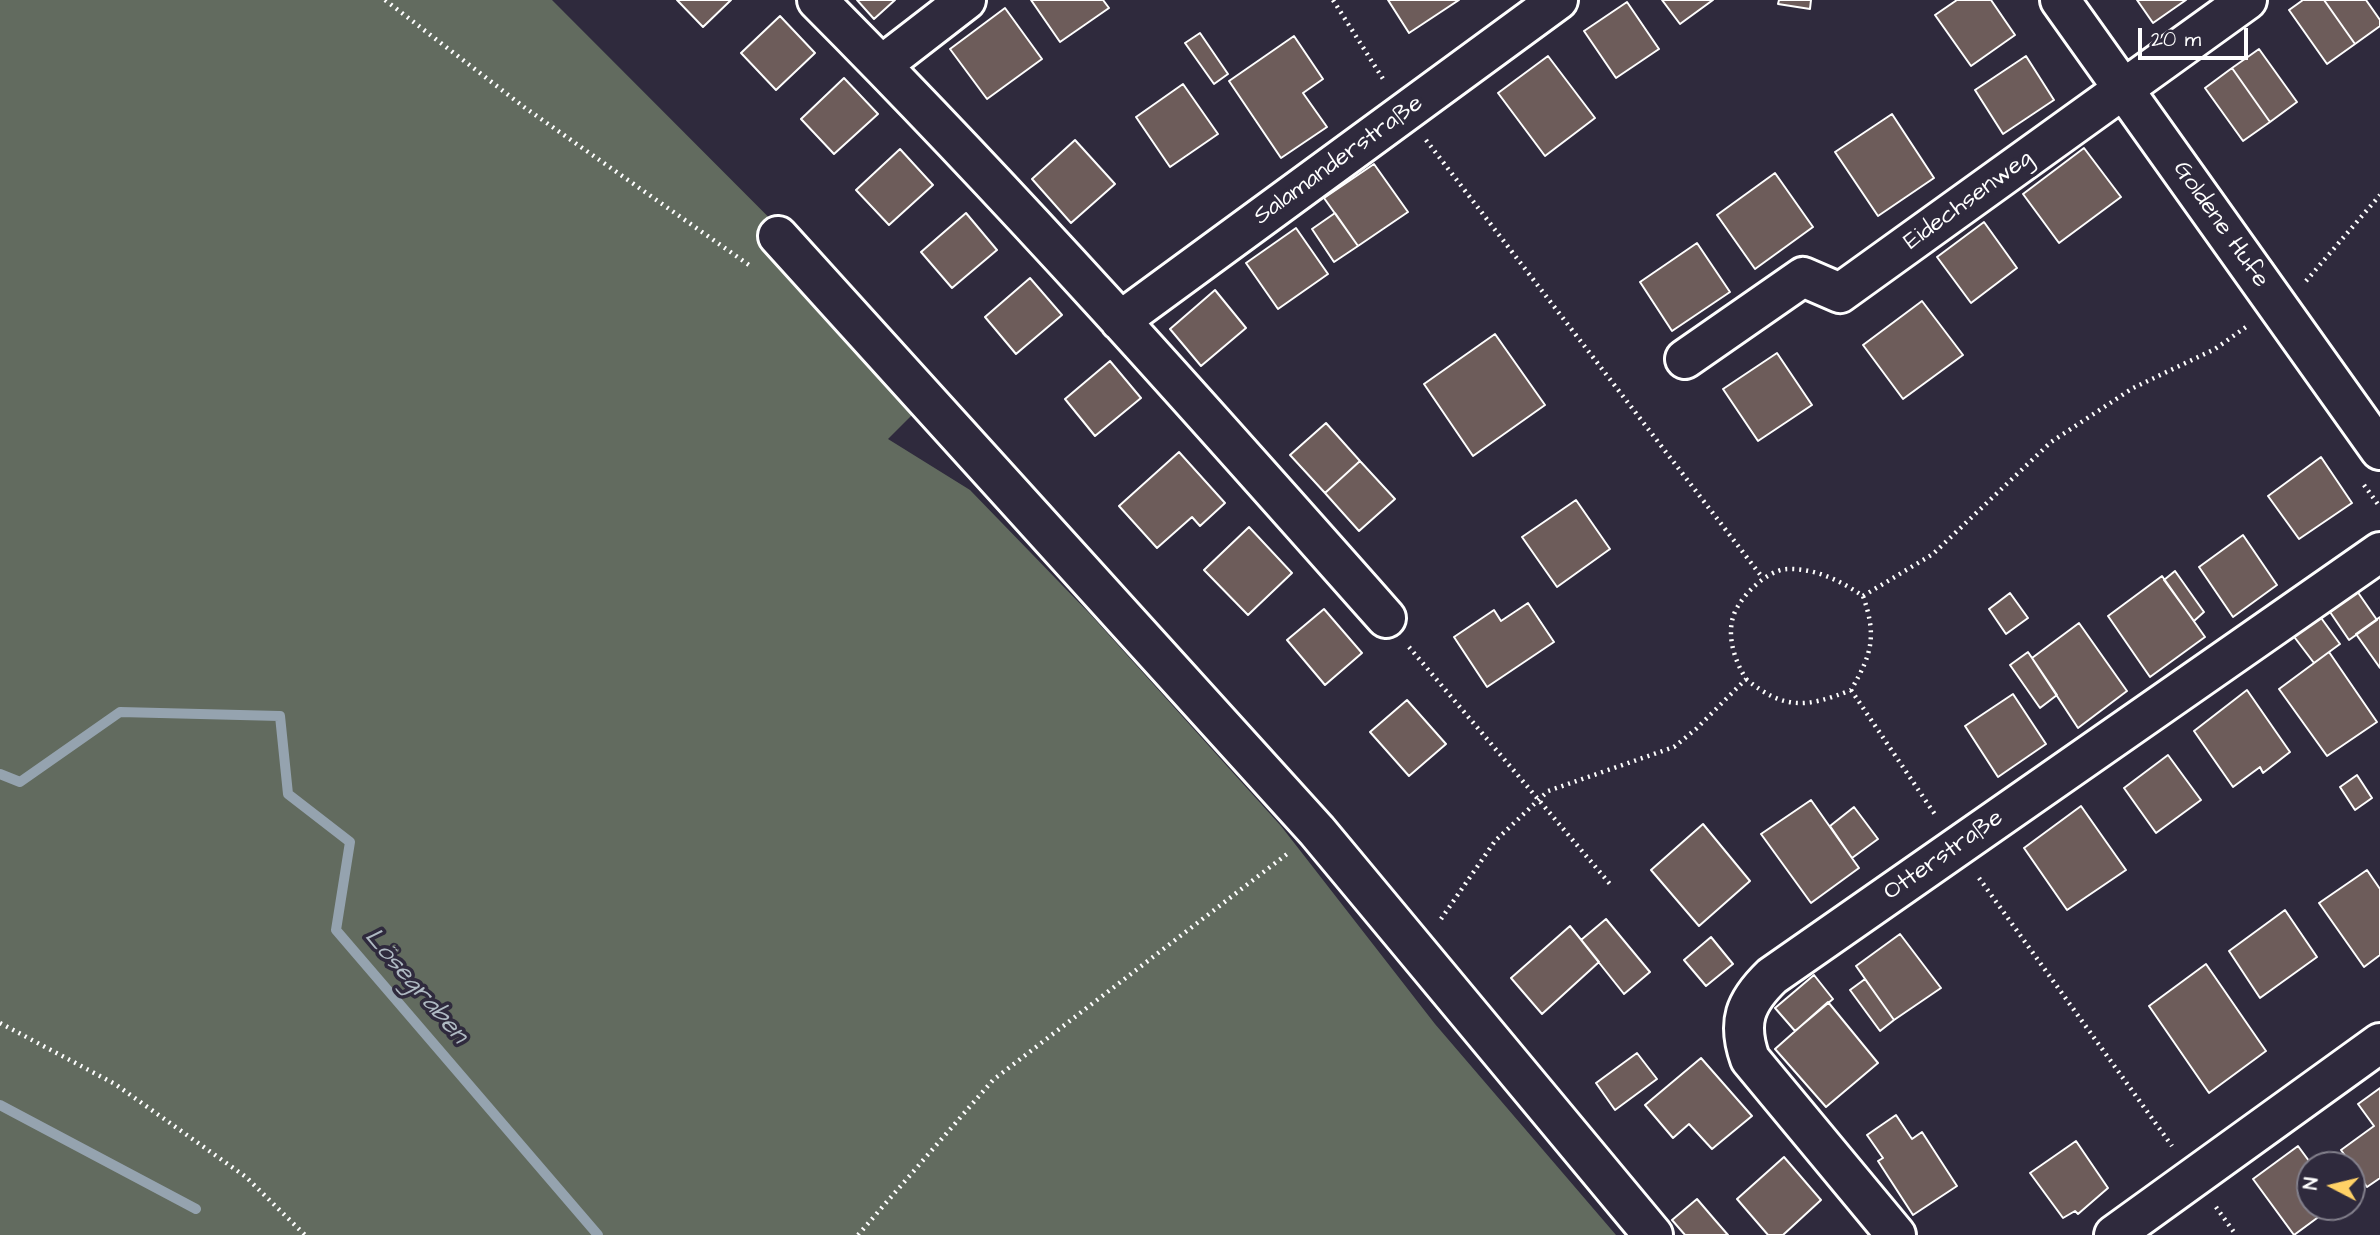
<!DOCTYPE html>
<meta charset="utf-8">
<style>
body{margin:0}
#map{position:relative;width:2380px;height:1235px;overflow:hidden;background:#2f2a3d;font-family:"Architects Daughter",sans-serif}
canvas{display:block}
.north{position:absolute;left:2296px;top:1151px;width:70px;height:70px;box-sizing:border-box;background:#2f2a3d;border:2px solid #827f8b;border-radius:50%;rotate:277deg;font-size:19px;font-weight:700;line-height:28px;text-align:center;color:#fff}
.north::after{content:'';display:block;margin:auto;width:24px;height:32px;background:#ffd166;clip-path:polygon(50% 0,100% 100%,50% 72%,0 100%)}
.scale{position:absolute;left:2138px;top:28px;width:110px;height:32px;box-sizing:border-box;border:4px solid #fff;border-top:0;padding-left:9px;font-size:21px;line-height:24px;white-space:nowrap;color:#fff;-webkit-text-stroke:5px #2f2a3d;paint-order:stroke}
</style>
<div id="map">
<canvas width="2380" height="1235"></canvas>
<div class="north">N</div>
<div class="scale">20 m</div>
</div>
<script>
const context = document.querySelector('canvas').getContext('2d');
context.lineJoin = 'round';
function fillPath(path, color) { context.fillStyle = color; context.fill(path, 'evenodd'); }
function trace(path, color, width, dash) { context.strokeStyle = color; context.lineWidth = width; context.lineCap = dash ? 'butt' : 'round'; context.setLineDash(dash || []); context.stroke(path); }
function write(font, color, halo, rows, align = 'center') {
  context.font = font + ' "Architects Daughter",sans-serif'; context.lineWidth = 7; context.setLineDash([]); context.textBaseline = 'middle'; context.strokeStyle = halo; context.fillStyle = color; for (const [text, x, y, turn = 0] of rows) {
    context.save(); context.translate(x, y); context.rotate((+turn || 0) * Math.PI / 180); context.textAlign = isNaN(turn) ? turn : align; if (halo) context.strokeText(text, 0, 0); context.fillText(text, 0, 0); context.restore();
  }
}
fillPath(new Path2D(`
 M0,0H552L939,388L888,439L970,490L1091,615L1281,826L1435,1024L1616,1235H0Z`), '#626b5f');
trace(new Path2D(`
 M0,774L20,782L120,712L280,716L288,794L350,842L336,930L598,1235
 M0,1105L196,1209`), '#95a3af', 10);
const building = new Path2D(`
 M677,0H731L703,27Z
 M857,0H895L874,19Z
 M1031,0H1103L1109,8L1060,42Z
 M1388,0H1459L1409,33Z
 M1662,0H1713L1680,24Z
 M1779,0H1811L1810,9L1778,4Z
 M1957,0H1991L2015,35L1971,66L1935,15Z
 M2137,0H2186L2153,23Z
 M2303,0H2324L2355,44L2327,64L2289,10Z
 M2324,0H2366L2380,20V26L2355,44Z
 M1627,2L1659,49L1616,78L1584,31Z
 M1005,8L1042,59L987,99L950,49Z
 M780,16L815,53L776,90L741,53Z
 M1200,33L1228,74L1214,84L1185,43Z
 M1294,36L1323,79L1303,93L1327,127L1281,158L1229,81Z
 M2259,49L2297,102L2270,122L2232,68Z
 M1548,56L1595,118L1545,156L1498,93Z
 M2026,56L2054,100L2003,134L1975,90Z
 M2232,68L2270,122L2243,141L2205,88Z
 M844,78L878,114L834,154L801,119Z
 M1183,84L1218,134L1170,167L1136,117Z
 M1892,114L1934,178L1878,216L1835,152Z
 M1075,140L1115,184L1071,223L1032,179Z
 M2084,148L2121,197L2059,243L2023,194Z
 M900,149L933,185L889,225L856,190Z
 M1374,164L1408,212L1358,246L1324,198Z
 M1775,173L1813,227L1755,269L1717,215Z
 M966,213L997,250L952,288L921,252Z
 M1335,213L1358,246L1334,262L1312,229Z
 M1984,222L2017,268L1971,303L1937,257Z
 M1296,228L1328,274L1278,309L1246,263Z
 M1697,243L1730,292L1672,331L1640,282Z
 M1030,278L1062,315L1016,354L985,317Z
 M1215,290L1246,328L1201,366L1170,329Z
 M1922,301L1963,355L1903,399L1863,345Z
 M1495,334L1545,405L1473,456L1424,384Z
 M1777,353L1812,405L1758,441L1723,389Z
 M1110,361L1141,398L1095,436L1065,399Z
 M1326,423L1360,461L1325,493L1290,455Z
 M1179,452L1225,503L1200,526L1192,517L1157,548L1119,506Z
 M2321,457L2352,503L2299,539L2268,496Z
 M1360,461L1395,499L1359,531L1325,493Z
 M1576,500L1610,549L1557,587L1522,537Z
 M1249,527L1292,573L1248,615L1204,570Z
 M2243,535L2277,585L2233,617L2199,567Z
 M2175,571L2204,612L2194,621L2164,580Z
 M2162,576L2205,637L2150,677L2108,616Z
 M2357,591L2377,620L2349,640L2330,612Z
 M2010,593L2028,618L2006,634L1989,609Z
 M1528,603L1554,642L1487,687L1454,637L1494,610L1501,621Z
 M1324,609L1362,653L1325,685L1287,640Z
 M2319,615L2340,644L2314,663L2292,634Z
 M2380,617V668L2356,634Z
 M2079,623L2127,691L2078,728L2032,658Z
 M2028,652L2057,695L2040,708L2010,665Z
 M2329,652L2377,722L2327,756L2279,689Z
 M2247,690L2290,752L2263,773L2260,767L2233,787L2194,731Z
 M2013,694L2046,744L1998,777L1965,726Z
 M1407,700L1446,744L1409,776L1370,732Z
 M2168,755L2201,800L2156,833L2124,788Z
 M2357,775L2372,798L2355,810L2340,787Z
 M1811,800L1859,868L1811,903L1761,834Z
 M2081,806L2126,870L2067,910L2024,848Z
 M1854,807L1878,839L1852,858L1830,826Z
 M1703,824L1750,881L1699,926L1651,870Z
 M2367,870L2380,889V955L2364,967L2319,903Z
 M2285,910L2317,957L2260,998L2229,951Z
 M1606,919L1650,972L1624,994L1581,940Z
 M1570,926L1599,962L1542,1014L1511,978Z
 M1900,934L1941,988L1894,1020L1856,966Z
 M1711,937L1733,964L1706,986L1684,960Z
 M2206,964L2266,1051L2209,1093L2149,1006Z
 M1814,975L1833,999L1795,1031L1775,1008Z
 M1865,979L1894,1020L1880,1031L1850,990Z
 M1828,1002L1878,1063L1826,1107L1775,1049Z
 M1637,1053L1657,1079L1615,1110L1596,1083Z
 M1701,1058L1752,1116L1712,1149L1689,1124L1673,1138L1645,1105Z
 M2380,1088V1178L2367,1187L2341,1150L2374,1126L2358,1104Z
 M1896,1115L1912,1139L1922,1132L1957,1186L1913,1215L1878,1161L1883,1158L1867,1135Z
 M2076,1141L2108,1188L2078,1214L2075,1211L2063,1218L2030,1173Z
 M2298,1146L2312,1165L2310,1207H2332L2294,1235L2253,1179Z
 M1784,1157L1821,1200L1783,1235H1768L1737,1199Z
 M1697,1199L1715,1220L1728,1235H1685L1672,1220Z`);
fillPath(building, '#6d5c5a');
trace(building, '#fff', 2);
const minor = new Path2D(`
 M817,0C1014,198 1201,409 1386,618
 M2060,0L2380,450
 M882,65L966,0
 M778,236L1317,831L1653,1235
 M1120,321L1558,0
 M1685,359L1803,277L1840,293L2247,0
 M1896,1235L1750,1059C1737,1022 1745,1002 1772,976L2380,552
 M2114,1235L2380,1043`);
trace(minor, '#fff', 44);
trace(new Path2D(`
 M385,0L524,107L749,265
 M1333,0L1385,82
 M1426,140L1762,577
 M2306,281L2380,195
 M2364,485L2380,507
 M1863,596L1933,554L2051,442L2133,388L2215,349L2246,327
 M1409,647L1610,884
 M1851,690L1936,816
 M1979,878L2172,1146
 M1441,919L1495,841L1548,791L1674,747L1696,729L1746,679C1735,661 1727,638 1733,617C1739,597 1767,570 1787,569C1815,568 1841,581 1863,596C1877,636 1872,654 1851,690C1806,708 1784,710 1746,679
 M0,1023L115,1084L246,1177L305,1235
 M2216,1207L2236,1235
 M858,1235L993,1080L1287,854`), '#fff', 4.5, [2, 5]);
trace(minor, '#2f2a3d', 38);
write('24px', '#fff', '#2f2a3d', [
 ["Salamanderstraße",1339,161,-36],
 ["Eidechsenweg",1969,201,-36],
 ["Goldene Hufe",2220,225,55],
 ["Otterstraße",1944,856,-35]
]);
write('italic 26px', '#afbac3', '#2f2a3d', [
 ["Lösegraben",415,987,49]
]);
</script>
